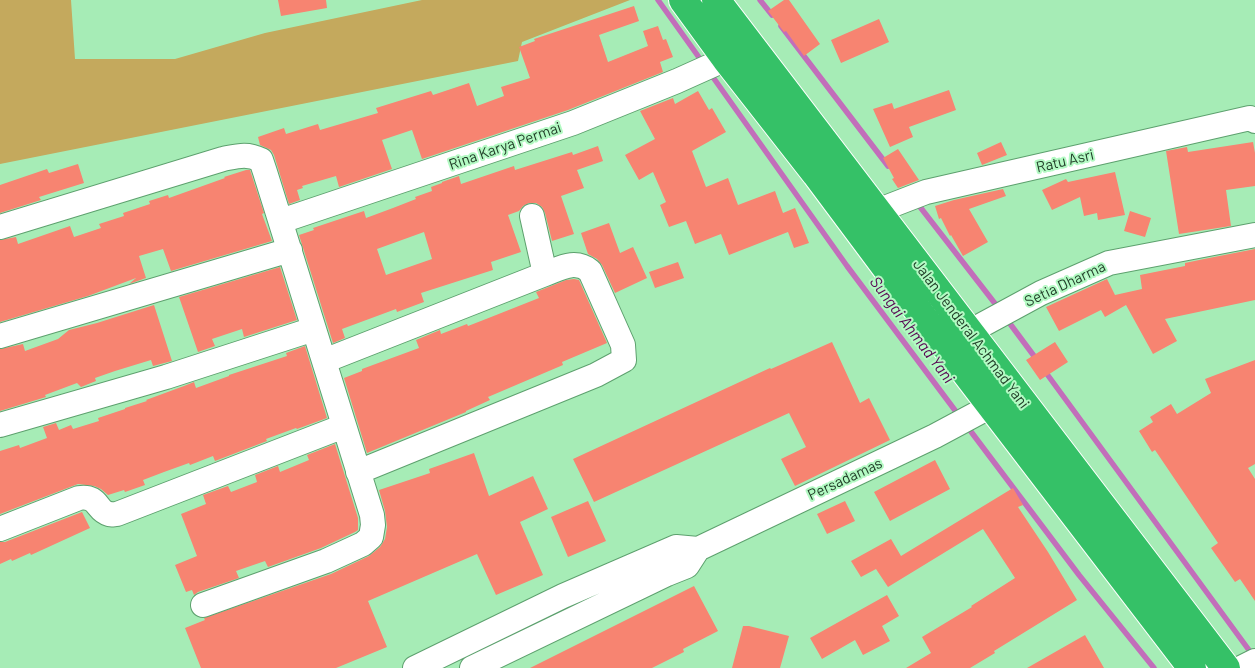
<!DOCTYPE html>
<style>
body{margin:0}
canvas{display:block;background:#a6ecb6}
</style>
<canvas width="1255" height="668"></canvas>
<script>
const context = document.querySelector('canvas').getContext('2d');
context.lineJoin = 'round';
function fillPath(path, color) { context.fillStyle = color; context.fill(path, 'evenodd'); }
function trace(path, color, width, dash) { context.strokeStyle = color; context.lineWidth = width; context.lineCap = dash ? 'butt' : 'round'; context.setLineDash(dash || []); context.stroke(path); }
function write(font, color, halo, rows, align = 'center') {
  context.font = font + ' Barlow,sans-serif'; context.lineWidth = 4; context.setLineDash([]); context.textBaseline = 'middle'; context.strokeStyle = halo; context.fillStyle = color; for (const [text, x, y, turn = 0] of rows) {
    context.save(); context.translate(x, y); context.rotate((+turn || 0) * Math.PI / 180); context.textAlign = isNaN(turn) ? turn : align; if (halo) context.strokeText(text, 0, 0); context.fillText(text, 0, 0); context.restore();
  }
}
fillPath(new Path2D(`
 M0,0H71L75,59H175L265,33L422,0H630L522,42L518,61L0,164Z`), '#c4a95d');
trace(new Path2D(`
 M658,0L703,63
 M760,0L772,15
 M781,26L888,166
 M710,73L847,266L960,417
 M917,203L1000,310
 M1005,317L1037,360
 M1044,370L1254,657
 M966,425L1079,575L1154,668`), '#c26eba', 5.5);
fillPath(new Path2D(`
 M278,0H326L327,8L281,16Z
 M784,0H789L820,44L804,56L786,31L784,32L768,11Z
 M634,6L639,21L599,35L608,62L648,46L643,31L658,26L663,40L666,39L673,57L660,62L663,72L568,110L422,159L412,130L382,140L392,169L339,187L336,176L302,186L303,188L297,190L300,200L289,204L274,155L271,150L260,145L258,137L284,128L286,134L318,124L320,130L378,113L376,108L431,91L433,95L469,83L477,106L504,96L501,87L530,78L519,47L535,41L534,39Z
 M879,19L889,42L841,63L831,40Z
 M949,90L956,110L909,127L913,137L890,147L873,109L892,103L894,109Z
 M698,91L709,110L712,108L726,132L692,151L706,187L728,178L738,205L775,191L783,213L795,208L809,243L794,248L788,232L729,255L721,234L695,244L686,221L669,227L660,205L666,202L653,172L639,180L625,155L655,139L640,111L673,98L675,104Z
 M1001,142L1007,155L982,165L977,153Z
 M1253,142L1255,153V186L1226,190L1231,226L1179,234L1166,151L1187,147L1188,152Z
 M598,146L603,161L577,170L584,188L561,196L574,234L552,241L545,213L542,207L536,203H529L523,206L519,211L508,215L521,252L491,262L493,270L421,293L424,302L397,312L396,309L342,329L345,338L333,343L299,235L314,230L313,228L364,211L366,218L393,208L416,199L415,197L432,191L431,187L442,183V182L459,176L461,184L514,166L515,170L572,152L573,155ZM424,232L432,259L386,275L377,249Z
 M898,149L919,180L898,188L892,179L894,178L883,158Z
 M78,164L84,183L39,197L41,200L0,213V185L47,169L49,173Z
 M246,170H250L264,213L262,214L272,241L171,271L163,249L139,256L146,278L129,284L136,278L88,296L0,322V240L16,237L18,244L70,226L74,237L101,228L99,224L124,216L123,213L150,204L149,201L168,195L169,198L225,178L224,177Z
 M1115,172L1125,215L1098,220L1097,213L1084,216L1080,197L1052,210L1042,190L1066,179L1068,182Z
 M1003,189L1006,196L969,209L988,242L963,256L951,235L950,236L941,218L939,219L935,206L954,200Z
 M1130,211L1151,218L1145,237L1124,231Z
 M609,223L620,253L633,247L647,278L615,293L602,265L597,259L588,254L581,233Z
 M1255,249V300L1165,319L1177,341L1153,354L1126,305L1105,317L1101,310L1059,331L1046,307L1107,279L1115,295L1142,289L1140,275L1185,266V263L1204,259Z
 M678,262L684,278L655,288L649,272Z
 M280,267L297,320L244,337L242,329L212,339L215,346L198,352L179,297Z
 M574,279L579,280L607,343L562,362L563,365L488,397L490,400L466,411V412L367,453L344,378L362,371V369L419,348L416,340L440,330L441,334L467,324L468,326L486,319L539,298L536,292L566,280Z
 M154,305L172,361L153,366L151,360L115,371L95,378L96,381L81,387L77,383L45,395L46,397L0,411V349L23,344L25,351L58,339L69,330L97,323Z
 M832,342L860,403L869,398L890,440L795,486L781,459L806,447L789,413L594,502L573,459L770,368L771,369Z
 M1055,342L1068,362L1040,380L1026,360Z
 M305,346L327,418L297,429L296,428L266,439L267,441L215,461L213,456L190,465L189,463L164,472L143,480L145,485L125,492L124,490L108,495L101,489L94,486L78,484L0,514V451L19,445L20,448L47,438L43,427L56,423L59,430L71,425L73,429L99,421L98,418L125,409V408L147,401L146,400L184,386L194,382L196,388L229,376V375L287,356L286,353Z
 M1255,360V464L1248,468L1255,479V601L1240,579L1235,582L1211,548L1218,543L1155,450L1152,452L1139,431L1153,422L1150,417L1171,404L1177,414L1211,393L1205,379Z
 M335,444L358,518V530L355,532L321,548L268,567L265,561L236,571L239,578L198,592L194,595L192,590L186,592L175,565L197,556L181,514L206,504L203,495L228,486L231,492L257,482L255,475L278,466L280,472L309,460L307,455Z
 M474,453L489,496L533,476L548,509L520,522L543,575L496,595L477,554L368,601L387,647L336,668H201L185,628L205,620L204,618L331,574L369,556L380,547L385,539L387,527L385,511L379,490L430,473L429,469Z
 M935,460L950,489L890,521L874,492Z
 M1013,488L1023,505L1018,507L1048,552L1077,600L994,651L995,653L970,668H906L931,653L922,637L972,607L971,606L1015,578L983,529L888,587L876,569L861,577L851,561L891,539L901,556Z
 M588,501L606,541L568,557L551,517Z
 M845,501L855,521L827,534L817,514Z
 M82,512L90,528L31,555L30,553L12,561L11,559L0,564V542H5Z
 M694,586L718,631L683,649L684,652L652,668H530Z
 M887,595L899,616L882,626L890,641L863,655L855,640L822,659L810,638Z
 M743,626H749L789,636L780,668H732Z
 M1085,635L1104,668H1027Z`), '#f78471');
const minor = new Path2D(`
 M877,211L926,192L1250,118L1255,121
 M532,216L545,274
 M281,221L573,123L677,81L726,59
 M0,227L223,159C238,156 247,153 261,160L265,172L372,515L373,525L371,537L363,544L326,561L203,605
 M969,332L1041,293L1109,263L1255,235
 M0,336L290,250
 M324,361L545,274C561,268 575,259 590,271L623,345L624,360L596,375L358,472
 M0,425L166,377L314,329
 M0,529L79,498C99,495 96,511 109,514C111,515 114,514 117,514L344,426
 M698,549L935,436L991,406
 M415,668L563,596L676,547L698,549
 M472,668L667,574L687,566L698,549
 M1241,668L1255,661`);
const highway = new Path2D(`
 M683,0L726,59L816,174L919,312L1192,668
 M716,0L1226,668`);
trace(minor, '#5da16e', 26);
trace(highway, '#fff', 30);
trace(minor, '#fff', 24);
trace(highway, '#35c167', 28);
write('15px', '#213e28', '#b3fac3', [
 ["Rina Karya Permai",505,146,-19],
 ["Ratu Asri",1065,161,-13],
 ["Setia Dharma",1065,284,-25],
 ["Jalan Jenderal Achmad Yani",971,334,53],
 ["Persadamas",845,479,-25]
]);
write('italic 16px', '#580653', '#b3fac3', [
 ["Sungai Ahmad Yani",912,330,53]
]);
</script>
